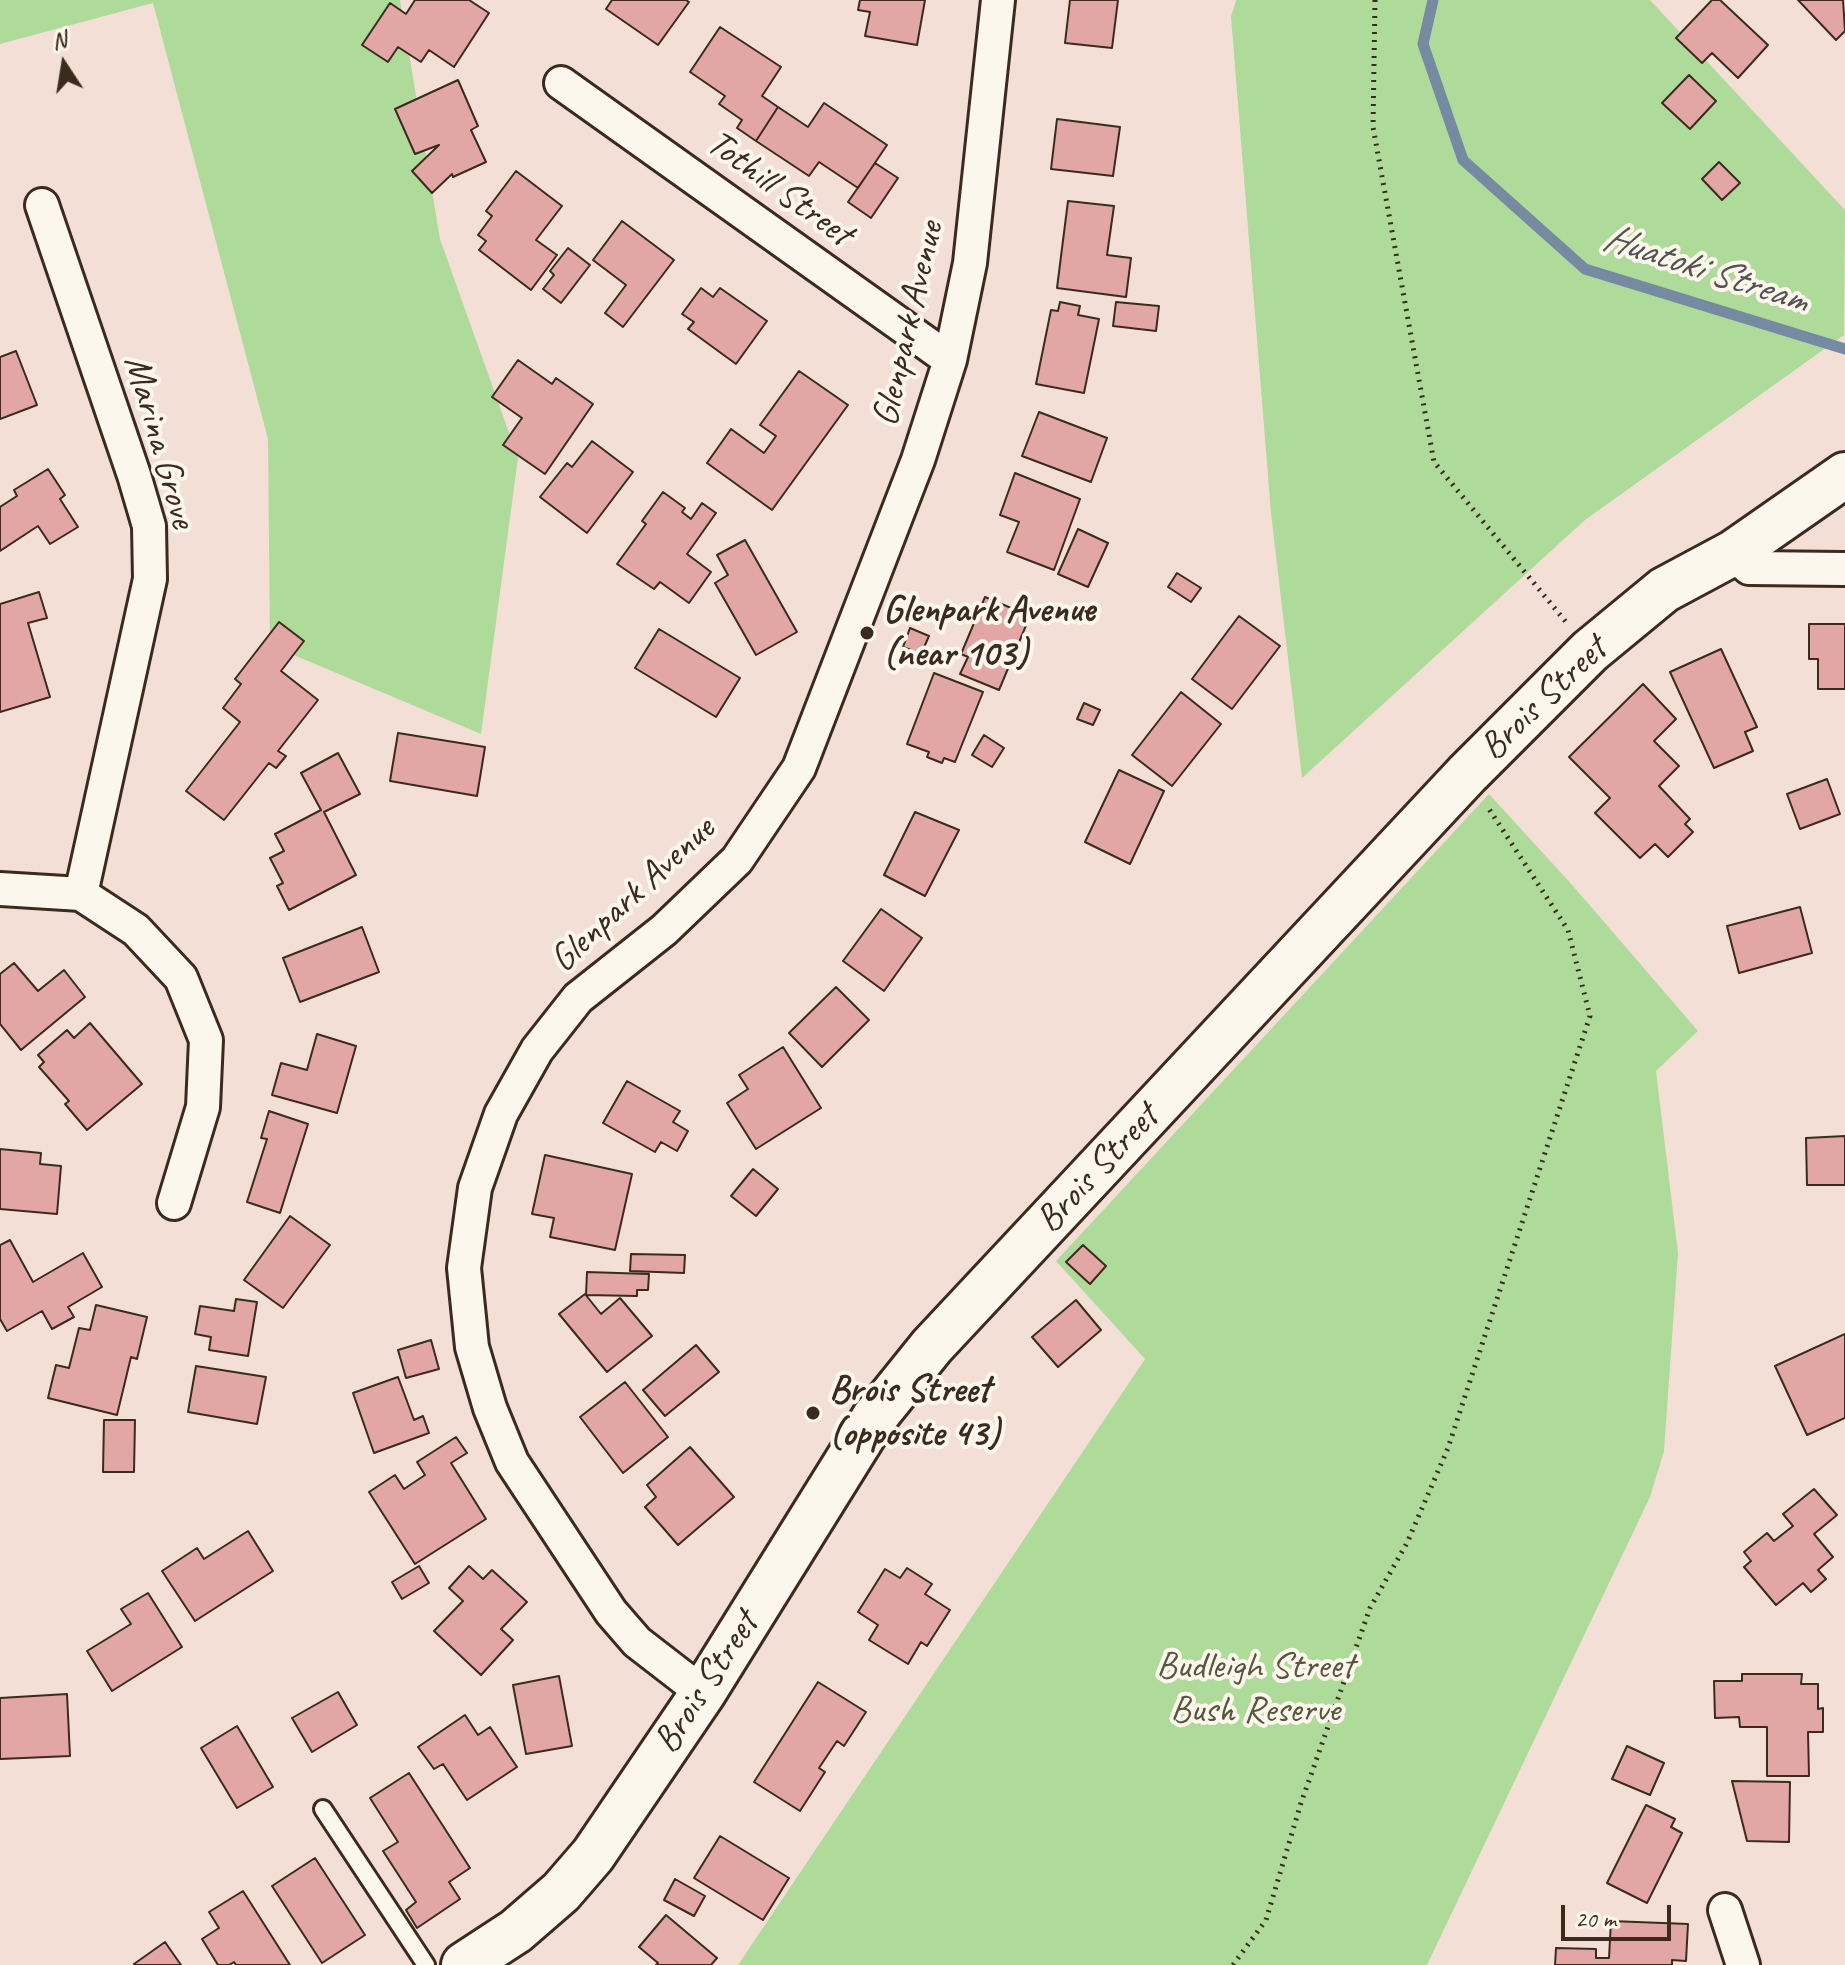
<!DOCTYPE html>
<style>
body{margin:0}
#map{position:relative;width:1845px;height:1965px;overflow:hidden;background:#f4dfd7;font-family:Caveat,sans-serif}
canvas{display:block}
.north{position:absolute;left:24px;top:24px;width:80px;height:80px;-webkit-text-stroke:6px #fbf7ec;paint-order:stroke;rotate:348deg;font-size:22px;font-weight:700;line-height:32px;text-align:center;color:#3b2a1e}
.north::after{content:'';display:block;margin:auto;width:28px;height:36px;background:#3b2a1e;clip-path:polygon(50% 0,100% 100%,50% 72%,0 100%)}
.scale{position:absolute;left:1561px;top:1905px;width:110px;height:36px;box-sizing:border-box;border:4px solid #3b2a1e;border-top:0;padding-left:10px;font-size:24px;line-height:28px;white-space:nowrap;color:#3b2a1e;-webkit-text-stroke:6px #fbf7ec;paint-order:stroke}
</style>
<div id="map">
<canvas width="1845" height="1965"></canvas>
<div class="north">N</div>
<div class="scale">20 m</div>
</div>
<script>
const context = document.querySelector('canvas').getContext('2d');
context.lineJoin = 'round';
function fillPath(path, color) { context.fillStyle = color; context.fill(path, 'evenodd'); }
function trace(path, color, width, dash) { context.strokeStyle = color; context.lineWidth = width; context.lineCap = dash ? 'butt' : 'round'; context.setLineDash(dash || []); context.stroke(path); }
function write(font, color, halo, rows, align = 'center') {
  context.font = font + ' Caveat,sans-serif'; context.lineWidth = 8; context.setLineDash([]); context.textBaseline = 'middle'; context.strokeStyle = halo; context.fillStyle = color; for (const [text, x, y, turn = 0] of rows) {
    context.save(); context.translate(x, y); context.rotate((+turn || 0) * Math.PI / 180); context.textAlign = isNaN(turn) ? turn : align; if (halo) context.strokeText(text, 0, 0); context.fillText(text, 0, 0); context.restore();
  }
}
fillPath(new Path2D(`
 M0,0H400L440,239L518,458L481,734L270,645L268,439L153,3L0,44Z
 M1236,0H1650L1845,210L1844,335L1585,520L1302,778L1271,513L1231,17Z
 M1489,794L1574,887L1698,1031L1656,1071L1678,1253L1664,1451L1650,1497L1427,1965H738L1145,1359L1056,1261Z`), '#aedb9a');
trace(new Path2D(`
 M1433,0L1423,44L1463,160L1585,269L1845,349`), '#768aa1', 11);
const building = new Path2D(`
 M415,0H469L489,13L454,67L429,50L421,62L398,47L388,62L362,45L390,3L406,14Z
 M612,0H686L689,2L658,45L606,9Z
 M860,0H925L917,45L865,36L870,12L858,10Z
 M1070,0H1118L1112,48L1065,43Z
 M1712,0H1720L1768,45L1738,78L1712,53L1702,63L1676,38Z
 M1798,0H1843L1845,31L1836,40Z
 M720,27L781,67L762,96L778,107L756,141L737,128L742,120L719,104L725,96L690,72Z
 M1689,75L1716,101L1690,129L1662,103Z
 M458,80L478,126L471,130L486,162L453,177L452,174L432,193L412,171L439,145L415,154L395,109Z
 M824,103L887,145L858,188L819,162L809,176L756,141L778,107L808,127Z
 M1057,119L1120,127L1113,176L1051,169Z
 M1719,162L1740,183L1722,200L1702,179Z
 M875,163L898,178L871,218L848,202Z
 M516,171L562,206L536,240L557,255L531,290L479,250L486,241L478,235L492,216L486,211Z
 M1068,201L1114,206L1107,255L1131,258L1126,297L1057,288Z
 M622,221L674,260L623,327L605,313L626,285L593,260Z
 M568,248L590,265L561,303L543,289L554,275L550,271Z
 M701,288L713,297L720,288L767,321L736,364L688,329L694,322L682,314Z
 M1060,302L1080,306L1078,315L1099,319L1084,393L1036,384L1051,310L1058,311Z
 M1116,302L1159,306L1156,331L1113,326Z
 M16,351L37,405L0,419V357Z
 M518,360L552,384L556,378L593,404L545,474L503,445L522,418L492,397Z
 M799,371L848,405L772,510L707,463L731,429L764,453L776,436L760,425Z
 M1039,412L1107,438L1091,482L1022,456Z
 M592,441L633,472L587,533L540,497L567,463L572,467Z
 M48,469L65,495L60,499L78,527L50,544L38,526L0,551V507L17,496L14,490Z
 M1015,473L1080,499L1054,570L1007,552L1019,522L1000,515Z
 M663,492L685,508L682,512L691,519L702,503L716,513L687,554L711,572L689,603L660,582L654,589L617,564L646,524L642,521Z
 M1078,529L1108,543L1088,587L1058,574Z
 M745,540L797,632L756,655L715,583L728,575L717,555Z
 M1177,573L1201,588L1191,602L1168,587Z
 M39,592L47,618L28,623L50,697L0,712V604Z
 M985,597L1030,616L999,690L960,674L968,657L961,654Z
 M1239,616L1280,646L1232,709L1192,679Z
 M279,622L304,641L281,671L318,700L278,751L286,756L276,768L269,763L224,820L186,791L240,722L223,708L241,684L235,679Z
 M1809,624H1845V689H1818V659H1809Z
 M910,628L929,636L921,654L903,647Z
 M659,629L740,678L716,717L635,668Z
 M1721,649L1757,727L1745,732L1753,751L1714,768L1670,672Z
 M934,673L983,692L955,762L944,758L942,763L927,757L929,752L907,744Z
 M1643,684L1676,719L1654,741L1679,766L1659,786L1690,819L1685,824L1693,832L1668,857L1655,844L1640,858L1595,813L1610,798L1569,757Z
 M1181,692L1221,724L1172,786L1132,755Z
 M1084,703L1100,710L1093,725L1077,719Z
 M398,733L485,747L477,796L390,781Z
 M984,735L1004,748L992,767L972,755Z
 M338,753L360,794L324,812L356,875L289,910L277,886L283,883L270,858L284,851L275,834L321,810L301,773Z
 M1119,770L1164,791L1130,864L1085,842Z
 M1827,779L1840,814L1800,829L1787,794Z
 M915,812L959,830L925,896L884,875Z
 M1800,907L1812,953L1739,973L1727,926Z
 M881,909L922,938L884,991L843,961Z
 M362,927L379,972L300,1002L283,958Z
 M14,963L38,991L64,970L85,997L21,1050L0,1024V974Z
 M836,987L869,1020L822,1067L789,1033Z
 M90,1023L142,1084L87,1130L65,1104L69,1101L39,1067L44,1062L38,1055L67,1030L74,1038Z
 M317,1034L356,1046L337,1113L272,1095L281,1063L307,1070Z
 M783,1047L821,1108L756,1149L727,1103L748,1089L739,1075Z
 M627,1081L680,1111L673,1122L688,1131L677,1151L661,1142L655,1152L603,1123Z
 M269,1111L308,1124L280,1213L247,1202L267,1139L261,1138Z
 M1845,1136V1185H1807L1806,1138Z
 M0,1149L41,1153L40,1164L61,1166L57,1214L0,1209Z
 M545,1155L632,1174L615,1250L550,1237L554,1218L532,1214Z
 M753,1169L778,1189L756,1216L731,1196Z
 M290,1216L330,1245L283,1308L244,1280Z
 M10,1240L33,1282L83,1253L102,1287L68,1307L74,1317L52,1329L42,1311L7,1331L0,1319V1245Z
 M1083,1245L1106,1266L1090,1284L1066,1262Z
 M631,1254L685,1255L684,1273L630,1271Z
 M587,1272L649,1274L648,1290H637V1296L586,1295Z
 M585,1294L601,1314L620,1298L652,1336L607,1372L559,1314Z
 M236,1299L257,1302L248,1356L209,1350L211,1337L195,1334L200,1306L234,1311Z
 M1076,1300L1101,1330L1058,1367L1032,1337Z
 M96,1305L147,1317L137,1359L131,1357L117,1415L48,1398L56,1365L69,1368L79,1328L90,1330Z
 M1845,1334V1418L1807,1435L1775,1366Z
 M431,1340L439,1369L406,1378L398,1350Z
 M696,1345L719,1372L665,1416L643,1390Z
 M196,1366L266,1377L257,1424L188,1412Z
 M398,1377L414,1420L423,1416L429,1433L374,1453L353,1393Z
 M625,1382L668,1437L623,1473L580,1417Z
 M104,1420H135L134,1472H103Z
 M456,1437L467,1453L451,1463L486,1519L415,1564L369,1492L395,1475L404,1489L425,1475L417,1462Z
 M690,1447L734,1497L678,1545L645,1507L656,1497L647,1485Z
 M1814,1489L1837,1515L1814,1534L1833,1557L1818,1570L1826,1579L1811,1592L1803,1583L1776,1605L1744,1567L1751,1561L1744,1552L1767,1533L1774,1541L1793,1526L1783,1514Z
 M248,1531L273,1571L195,1621L162,1571L197,1548L204,1559Z
 M419,1566L429,1583L402,1599L392,1582Z
 M469,1566L483,1579L492,1570L527,1602L501,1629L513,1640L481,1675L434,1631L463,1601L449,1588Z
 M907,1568L932,1584L925,1594L950,1610L927,1646L921,1642L908,1664L869,1640L878,1625L858,1612L885,1569L900,1578Z
 M148,1593L182,1647L112,1691L87,1651L131,1624L121,1609Z
 M1742,1674H1802L1801,1684H1818V1709L1823,1708V1732H1808L1809,1776H1767V1727H1740L1739,1717L1715,1718L1714,1681H1742Z
 M559,1676L572,1746L526,1754L513,1685Z
 M818,1682L866,1712L844,1746L837,1741L819,1768L825,1772L800,1811L754,1782Z
 M338,1692L357,1725L312,1752L292,1718Z
 M67,1694L70,1756L0,1759V1698Z
 M465,1715L478,1735L490,1727L517,1767L467,1800L443,1764L434,1769L418,1747Z
 M237,1726L273,1787L237,1808L201,1748Z
 M1627,1746L1664,1763L1650,1795L1612,1779Z
 M409,1773L470,1868L449,1882L460,1899L417,1928L406,1910L416,1902L383,1851L398,1842L370,1798Z
 M1732,1781L1790,1782L1789,1842L1747,1841Z
 M1646,1805L1675,1819L1671,1827L1682,1833L1647,1903L1607,1883Z
 M720,1836L789,1878L763,1920L694,1878Z
 M315,1858L365,1935L322,1963L272,1886Z
 M675,1879L705,1896L694,1916L664,1900Z
 M243,1891L290,1965H236L234,1962L229,1965H218L202,1939L219,1928L209,1912Z
 M666,1915L717,1958L711,1965H656L658,1963L639,1947Z
 M1611,1921L1688,1924L1686,1961L1672,1960V1965H1555L1556,1948L1596,1949V1958H1609Z
 M165,1942L181,1965H135L134,1964Z`);
fillPath(building, '#e2a7a5');
trace(building, '#3b2a1e', 2);
const service = new Path2D(`
 M323,1809L426,1965`);
const minor = new Path2D(`
 M561,83L950,360
 M42,205L134,475L149,526L150,579L81,894
 M1733,553L1749,568L1845,569
 M0,889L81,894L136,930L181,978L206,1040L203,1107L174,1203
 M703,1693L637,1642L611,1612L512,1462L490,1408L472,1347L464,1268L475,1188L501,1114L537,1050L578,998L664,930L737,860L799,768L918,460L950,360L970,263L998,0
 M1725,1910L1743,1965`);
const secondary = new Path2D(`
 M464,1965L516,1931L561,1892L593,1855L703,1693L874,1418L932,1346L1467,774L1590,651L1664,590L1733,553L1845,475`);
trace(service, '#3b2a1e', 22);
trace(minor, '#3b2a1e', 38);
trace(secondary, '#3b2a1e', 50);
trace(new Path2D(`
 M1375,0L1373,127L1434,462L1566,622
 M1233,1965L1266,1920L1301,1803L1370,1608L1407,1543L1448,1448L1590,1016L1568,930L1489,809`), '#3b2a1e', 5, [2, 6]);
trace(service, '#fbf7ec', 16);
trace(minor, '#fbf7ec', 32);
trace(secondary, '#fbf7ec', 44);
for (const [x, y, r, color] of [
 [867,633,8,"#3b2a1e"],
 [813,1413,8,"#3b2a1e"]
]) { const dot = new Path2D(); dot.arc(x, y, r, 0, 2 * Math.PI); context.fillStyle = color; context.fill(dot); trace(dot, '#fbf7ec', 3); }
write('38px', '#3b2a1e', '#fbf7ec', [
 ["Tothill Street",779,189,36],
 ["Glenpark Avenue",909,324,-77],
 ["Marina Grove",159,442,74],
 ["Brois Street",1544,699,-44],
 ["Glenpark Avenue",633,895,-43],
 ["Brois Street",1098,1169,-47],
 ["Brois Street",707,1683,-57]
]);
write('bold 38px', '#3b2a1e', '#fbf7ec', [
 ["Glenpark Avenue",883,611],
 ["(near 103)",883,655],
 ["Brois Street",829,1391],
 ["(opposite 43)",829,1435]
], 'left');
write('38px', '#58563d', '#fbf7ec', [
 ["Budleigh Street",1255,1667],
 ["Bush Reserve",1255,1711]
]);
write('italic 40px', '#545254', '#fbf7ec', [
 ["Huatoki Stream",1705,270,18]
]);
</script>
